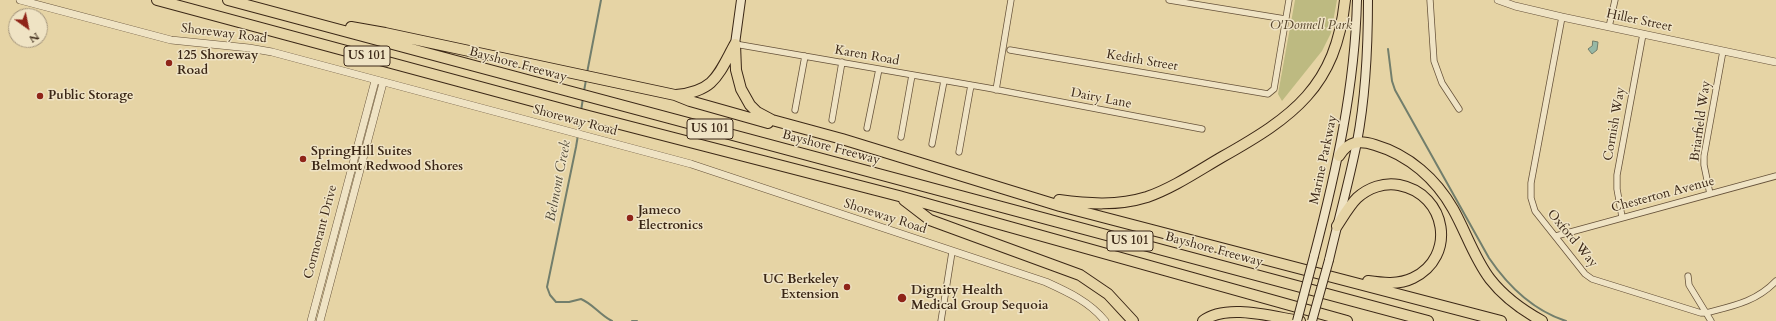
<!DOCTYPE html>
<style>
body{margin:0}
#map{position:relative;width:1776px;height:321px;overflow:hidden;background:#e6d4a5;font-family:Cardo,serif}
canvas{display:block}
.north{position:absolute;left:8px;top:8px;width:40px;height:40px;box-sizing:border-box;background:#efe3c4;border:1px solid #a7987e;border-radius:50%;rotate:147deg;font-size:11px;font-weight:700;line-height:16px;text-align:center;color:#3b2716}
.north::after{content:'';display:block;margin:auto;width:14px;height:18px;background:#8f2418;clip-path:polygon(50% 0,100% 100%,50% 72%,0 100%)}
</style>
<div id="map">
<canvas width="1776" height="321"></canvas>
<div class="north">N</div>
</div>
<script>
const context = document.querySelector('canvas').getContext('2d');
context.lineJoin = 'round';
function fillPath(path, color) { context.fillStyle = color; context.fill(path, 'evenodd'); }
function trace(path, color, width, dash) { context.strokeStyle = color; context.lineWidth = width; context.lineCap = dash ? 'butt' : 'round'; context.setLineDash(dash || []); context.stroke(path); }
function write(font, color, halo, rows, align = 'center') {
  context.font = font + ' Cardo,serif'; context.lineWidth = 3; context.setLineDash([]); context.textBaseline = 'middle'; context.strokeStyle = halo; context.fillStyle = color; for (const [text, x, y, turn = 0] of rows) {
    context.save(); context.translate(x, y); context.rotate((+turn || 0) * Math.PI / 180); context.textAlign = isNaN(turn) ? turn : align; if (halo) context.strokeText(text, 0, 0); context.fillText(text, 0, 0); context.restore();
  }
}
fillPath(new Path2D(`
 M1295,0H1337L1331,33L1322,51L1282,101L1278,94Z`), '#bdba81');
const water = new Path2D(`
 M1593,41L1598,42L1597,50L1592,54L1588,49L1592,46Z`);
fillPath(water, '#96b8a6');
trace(water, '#727e6c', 1);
trace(new Path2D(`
 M1388,49L1392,81L1395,90L1489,258C1508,286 1532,310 1566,321
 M587,73L601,0
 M584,91L586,80
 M581,111L583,98
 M581,117L576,147L547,287L550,295L556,302H569L581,299C593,304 600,315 612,321
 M632,321H637`), '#727e6c', 2);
const minor = new Path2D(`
 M1169,0L1285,19
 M1430,0L1434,61L1442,83L1459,109
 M1562,17L1531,183V198L1535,211L1585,274L1592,279L1701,313H1706C1733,306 1756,302 1776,281
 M1609,27L1615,0
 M735,44L988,88L1202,129
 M1010,50L1268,94L1274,89L1289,0
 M996,90L1011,0
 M795,110L805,56
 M832,120L842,62
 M867,128L879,69
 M901,137L912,75
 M932,144L944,81
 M959,152L971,85
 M1710,194L1704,165V156L1723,51
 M1622,217L1617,189V175L1643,34
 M1556,236L1776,176
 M1688,276L1689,285L1711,321
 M941,321L952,252`);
const tertiary = new Path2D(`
 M20,0L171,40L249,48L272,52L691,164L1046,282C1068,292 1090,302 1105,321
 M1498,0L1515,6L1562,17L1776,62
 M311,321L375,81
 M320,321L383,83`);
const secondary = new Path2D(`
 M735,44L741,0
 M1314,256C1336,172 1355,87 1357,0
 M1329,260C1338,221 1349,182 1357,142C1366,95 1368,47 1368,0`);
const motorway = new Path2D(`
 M157,0L577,113L899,196L1347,321
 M228,0L1428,321
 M351,27L385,33L675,95L690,101L768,123
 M735,44L736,70L741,89L750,105L757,112L772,120L842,139L1060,206L1501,321
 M676,95C715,91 718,75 735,44
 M1339,156C1348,141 1359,140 1375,145C1409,155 1436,179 1453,209C1466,232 1474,258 1490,279C1504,297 1522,310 1542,321
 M904,200L930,220L1080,275L1108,294L1133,321
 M1059,200C1088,204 1118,206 1147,197C1173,188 1198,171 1222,157C1293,117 1336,87 1345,0
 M1337,226C1343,217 1349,206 1357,198C1368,188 1384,182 1399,185C1447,194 1457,257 1413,278C1399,285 1382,283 1368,281
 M1203,321C1226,303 1273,317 1300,321`);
trace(minor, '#66523a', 7);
trace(tertiary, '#66523a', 8);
trace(secondary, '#3b2716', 10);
trace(motorway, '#3b2716', 12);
trace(minor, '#efe3c4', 5.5);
trace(tertiary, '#efe3c4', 7);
trace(secondary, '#efe3c4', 8);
trace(motorway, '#e6d4a5', 10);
const secondaryBridge = new Path2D(`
 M1297,321L1314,256
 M1312,321L1329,260`);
trace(secondaryBridge, '#3b2716', 10, []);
trace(secondaryBridge, '#efe3c4', 8);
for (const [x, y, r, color] of [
 [169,63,4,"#8f2418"],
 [40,96,4,"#8f2418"],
 [303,159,4,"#8f2418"],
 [630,218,4,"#8f2418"],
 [847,287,4,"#8f2418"],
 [902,298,5,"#8f2418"]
]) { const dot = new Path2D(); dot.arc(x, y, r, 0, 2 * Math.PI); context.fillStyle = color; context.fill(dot); trace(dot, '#efe3c4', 1.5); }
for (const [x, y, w] of [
 [367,56,46],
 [710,129,46],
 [1130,241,46]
]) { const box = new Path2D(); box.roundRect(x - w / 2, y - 10, w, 20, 3); context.fillStyle = '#efe3c4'; context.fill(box); trace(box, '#3b2716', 1); }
write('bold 12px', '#3b2716', null, [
 ["US 101",367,56],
 ["US 101",710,129],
 ["US 101",1130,241]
]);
write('13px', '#3b2716', '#efe3c4', [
 ["Hiller Street",1639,21,12],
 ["Shoreway Road",224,34,7],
 ["Karen Road",867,56,10],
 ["Kedith Street",1142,61,10],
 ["Bayshore Freeway",518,65,15],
 ["Dairy Lane",1101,99,11],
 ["Shoreway Road",575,121,15],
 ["Briarfield Way",1701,121,-82],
 ["Cornish Way",1615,124,-80],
 ["Bayshore Freeway",831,148,15],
 ["Marine Parkway",1324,160,-78],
 ["Chesterton Avenue",1663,195,-15],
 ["Shoreway Road",885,217,18],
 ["Cormorant Drive",321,232,-75],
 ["Oxford Way",1572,239,50],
 ["Bayshore Freeway",1214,250,15]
]);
write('italic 13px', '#55442b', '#efe3c4', [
 ["O'Donnell Park",1311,26]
]);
write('bold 13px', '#3b2716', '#efe3c4', [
 ["125 Shoreway",177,56],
 ["Road",177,71],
 ["Public Storage",48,96],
 ["SpringHill Suites",311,152],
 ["Belmont Redwood Shores",311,167],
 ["Jameco",638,211],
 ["Electronics",638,226],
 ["UC Berkeley",839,280,"right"],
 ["Extension",839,295,"right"],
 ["Dignity Health",911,291],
 ["Medical Group Sequoia",911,306]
], 'left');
write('italic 14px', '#524b3a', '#efe3c4', [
 ["Belmont Creek",559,181,-79]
]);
</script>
